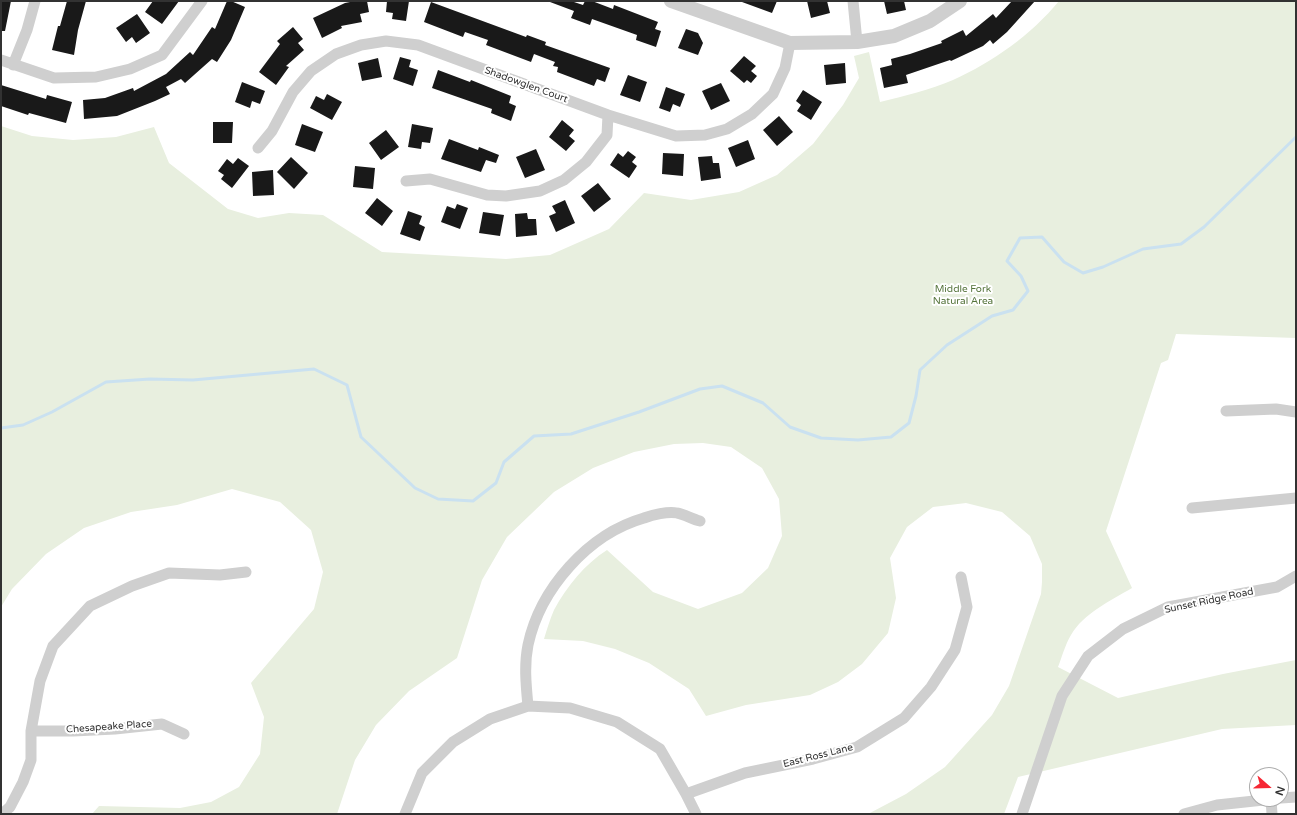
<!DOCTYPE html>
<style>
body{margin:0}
#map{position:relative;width:1297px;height:815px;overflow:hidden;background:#fff;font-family:"Varela Round",sans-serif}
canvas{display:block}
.frame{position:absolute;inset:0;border:2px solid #323232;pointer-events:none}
.north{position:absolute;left:1249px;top:767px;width:40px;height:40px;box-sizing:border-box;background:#fff;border:1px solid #adadad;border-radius:50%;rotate:110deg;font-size:11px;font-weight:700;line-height:16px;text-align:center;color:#323232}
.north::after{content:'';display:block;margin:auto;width:14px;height:18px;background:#f62734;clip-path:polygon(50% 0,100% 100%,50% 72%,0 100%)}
</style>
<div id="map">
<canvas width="1297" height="815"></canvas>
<div class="frame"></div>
<div class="north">N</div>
</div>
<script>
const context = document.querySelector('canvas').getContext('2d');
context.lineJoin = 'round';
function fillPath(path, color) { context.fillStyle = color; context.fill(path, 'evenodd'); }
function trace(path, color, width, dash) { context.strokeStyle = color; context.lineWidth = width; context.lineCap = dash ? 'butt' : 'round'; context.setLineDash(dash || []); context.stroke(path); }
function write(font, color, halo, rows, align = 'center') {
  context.font = font + ' "Varela Round",sans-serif'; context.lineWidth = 4; context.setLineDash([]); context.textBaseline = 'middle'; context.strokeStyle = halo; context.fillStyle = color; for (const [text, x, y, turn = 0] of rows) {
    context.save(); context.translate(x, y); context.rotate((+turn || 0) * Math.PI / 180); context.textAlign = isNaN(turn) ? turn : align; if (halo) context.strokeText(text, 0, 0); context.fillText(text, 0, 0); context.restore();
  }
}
fillPath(new Path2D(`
 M1059,1H1296V338L1176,334L1168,360L1161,363L1106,531L1132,588C1110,601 1084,613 1071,635C1065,645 1062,657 1058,667L1118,698L1223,674L1296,660V725L1222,729L1018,777L1004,814H868L906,794L945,767L992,715L1009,686L1041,594L1042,582V564L1030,536L1002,512L966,503L933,507L907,527L890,558L896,598L888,633L862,664L838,682L810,695L746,705L706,716L689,689L649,663L615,649L583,641L544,639C547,629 550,619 554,610C567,586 585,564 607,550L653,592L698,609L742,593L768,568L782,536L779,499L762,468L731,447L703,443L674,444L634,452L593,468L554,492L507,537L482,580L457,658L409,691L376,725L355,760L337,814H92L99,806L180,808L211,802L239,787L260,754L264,717L251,683L314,609L323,572L311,530L280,502L232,489L177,505L131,512L84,528L46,554L12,589L1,607V126L32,136L73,140L116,137L154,127L169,163L228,209L258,218L289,213L323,215L382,252L506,259L550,255L609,229L644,193L691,200L739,192L777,175L813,144L843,105L859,78L854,56L869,52L880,102C904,96 930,90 953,80C993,62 1031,35 1059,1Z`), '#e8efdf');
trace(new Path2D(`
 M1,428L23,425L52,412L106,382L150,379L193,380L314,369L347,385L361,437L415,488L438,499L473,501L496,483L504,462L534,436L571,434L639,412L700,389L722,386L763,403L790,427L821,438L858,440L891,437L909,423L916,396L920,370L947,345L992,316L1013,310L1028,291L1021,276L1007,261L1020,238L1042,237L1064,262L1083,273L1103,267L1143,249L1181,244L1204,227L1296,137`), '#cae1f0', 3);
fillPath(new Path2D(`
 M1,1H11L5,31H1Z
 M67,1H86L78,30L74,55L52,50L58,26H60Z
 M153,1H179L162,24L145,12Z
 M227,1H231L245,7L231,40L217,62L212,59L185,83L181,79L166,87L170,94L155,101L117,116L84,119L83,100L105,98L133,88L134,91L166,74L190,52L193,55L212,27L215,29Z
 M355,1H367L369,12L360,14L362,22L341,26L342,28L322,38L313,18L345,3Z
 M387,1H409L406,21L392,19L393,13L386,12Z
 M550,1H571L583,5L585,1H592L613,9L614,5L658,22L655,29L661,31L656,47L636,40L637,35L592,19L590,25L571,18L574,11L550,2Z
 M742,1H777L772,13L742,2Z
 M807,1H827L830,13L811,18Z
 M884,1H904L906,10L887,14Z
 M1012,1H1035L1007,32L993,44L990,40L983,46L951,61L950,60L906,75L908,83L884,88L880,68L892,65L891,59L910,54L942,43L941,41L963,30L966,36L993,14L996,18Z
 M431,2L526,37L527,35L546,42L545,45L610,68L605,82L597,79L594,86L557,72L558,67L553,66L555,62L534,54L531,62L486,45L488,40L465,32L463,37L424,22Z
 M137,14L150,33L136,43L132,37L126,42L116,28Z
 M293,27L303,39L298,43L304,50L286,66L289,67L276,85L259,72L280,44L277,41Z
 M686,29L698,33L703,43L698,55L678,48Z
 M744,56L756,66L751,71L757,76L751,83L747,80L744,83L730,71Z
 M400,57L411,60L409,67L418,70L413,86L393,79Z
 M378,58L382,77L362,81L358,63Z
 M845,63L846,83L826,85L824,65Z
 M438,70L470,82L471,80L511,96L509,103L516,106L511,121L491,113L492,109L432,88Z
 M628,75L647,82L640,102L620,95Z
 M242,82L265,91L260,104L252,101L250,108L235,102Z
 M721,83L730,101L711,110L702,91Z
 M1,85L46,99L47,95L72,102L66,123L29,113L28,115L1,106Z
 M666,87L685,94L680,107L673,104L670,112L659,108Z
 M803,90L822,102L811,120L797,111L801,105L796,101Z
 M327,94L342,102L332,120L310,108L316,96L324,100Z
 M779,116L793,132L777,146L763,130Z
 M562,120L574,130L569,136L575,141L566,151L549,137Z
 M213,122H233L232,143H213Z
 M302,124L323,132L315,152L295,145Z
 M412,124L433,128L430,143L422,142L421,149L408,147Z
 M386,130L399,147L381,160L369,143Z
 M449,139L478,150L479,147L499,155L496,163L486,160L481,172L441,159Z
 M748,140L755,159L736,167L728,148Z
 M536,149L545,170L525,178L516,157Z
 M628,151L636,157L632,162L637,166L629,178L610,165L618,153L623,157Z
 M663,153L684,154L683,176L662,174Z
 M712,156L713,163H719L721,178L701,181L698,157Z
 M291,157L308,173L294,189L277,172Z
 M238,158L249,166L232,188L221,179L224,175L218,171L227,159L233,164Z
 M355,166L375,168L373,189L353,187Z
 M273,170L274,195L253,196L252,172Z
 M598,183L611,199L594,212L581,196Z
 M377,198L393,211L382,226L365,213Z
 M565,200L575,223L556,232L549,216L556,213L552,206Z
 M457,204L468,208L460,229L441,222L447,206L455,209Z
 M408,211L422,216L419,224L425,227L420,241L400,234Z
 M483,212L504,215L500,236L479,233Z
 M527,213L528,219H536L537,235L516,237L515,214Z`), '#191919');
trace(new Path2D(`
 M853,1L857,42
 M1,60L54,78L96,77L130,69L162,55L202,1
 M13,65L27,30L35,1
 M258,148L272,131L293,92L311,71L336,54L361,45L386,41L418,45L608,115L676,136L705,135L727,129L752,114L773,94L785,68L790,43
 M406,181L430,179L487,195L506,196L540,191L564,180L586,162L607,135L608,115
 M1226,411L1276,409L1296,412
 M1192,508L1296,498
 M528,706C526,685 524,665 528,645C540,589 588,534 644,518C652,515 668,511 677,513C684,514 692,519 700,521
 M31,731H73L115,729L162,724L184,734
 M686,794L745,773L813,759L857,747L904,718L931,687L955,650L967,607L961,577
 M1281,798L1296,797
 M1271,799L1272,814
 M2,814L10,807L23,782L31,760V731L40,681L53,646L90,606L132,586L169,573L220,575L246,572
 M405,814L422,773L453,742L490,719L528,706L570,708L617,722L660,749L686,794L696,814
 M1022,814L1062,696L1088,656L1123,629L1168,607L1277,587L1296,576
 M1184,814L1217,805L1273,799`), '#cfcfcf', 11);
trace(new Path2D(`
 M671,1L790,43L857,42L894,36L930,21L960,1`), '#cfcfcf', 14);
write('10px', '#323232', '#fff', [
 ["Shadowglen Court",526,85,20],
 ["Sunset Ridge Road",1209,601,-12],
 ["Chesapeake Place",109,727,-4],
 ["East Ross Lane",818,756,-14]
]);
write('10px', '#54733a', '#fff', [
 ["Middle Fork",963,289],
 ["Natural Area",963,301]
]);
</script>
